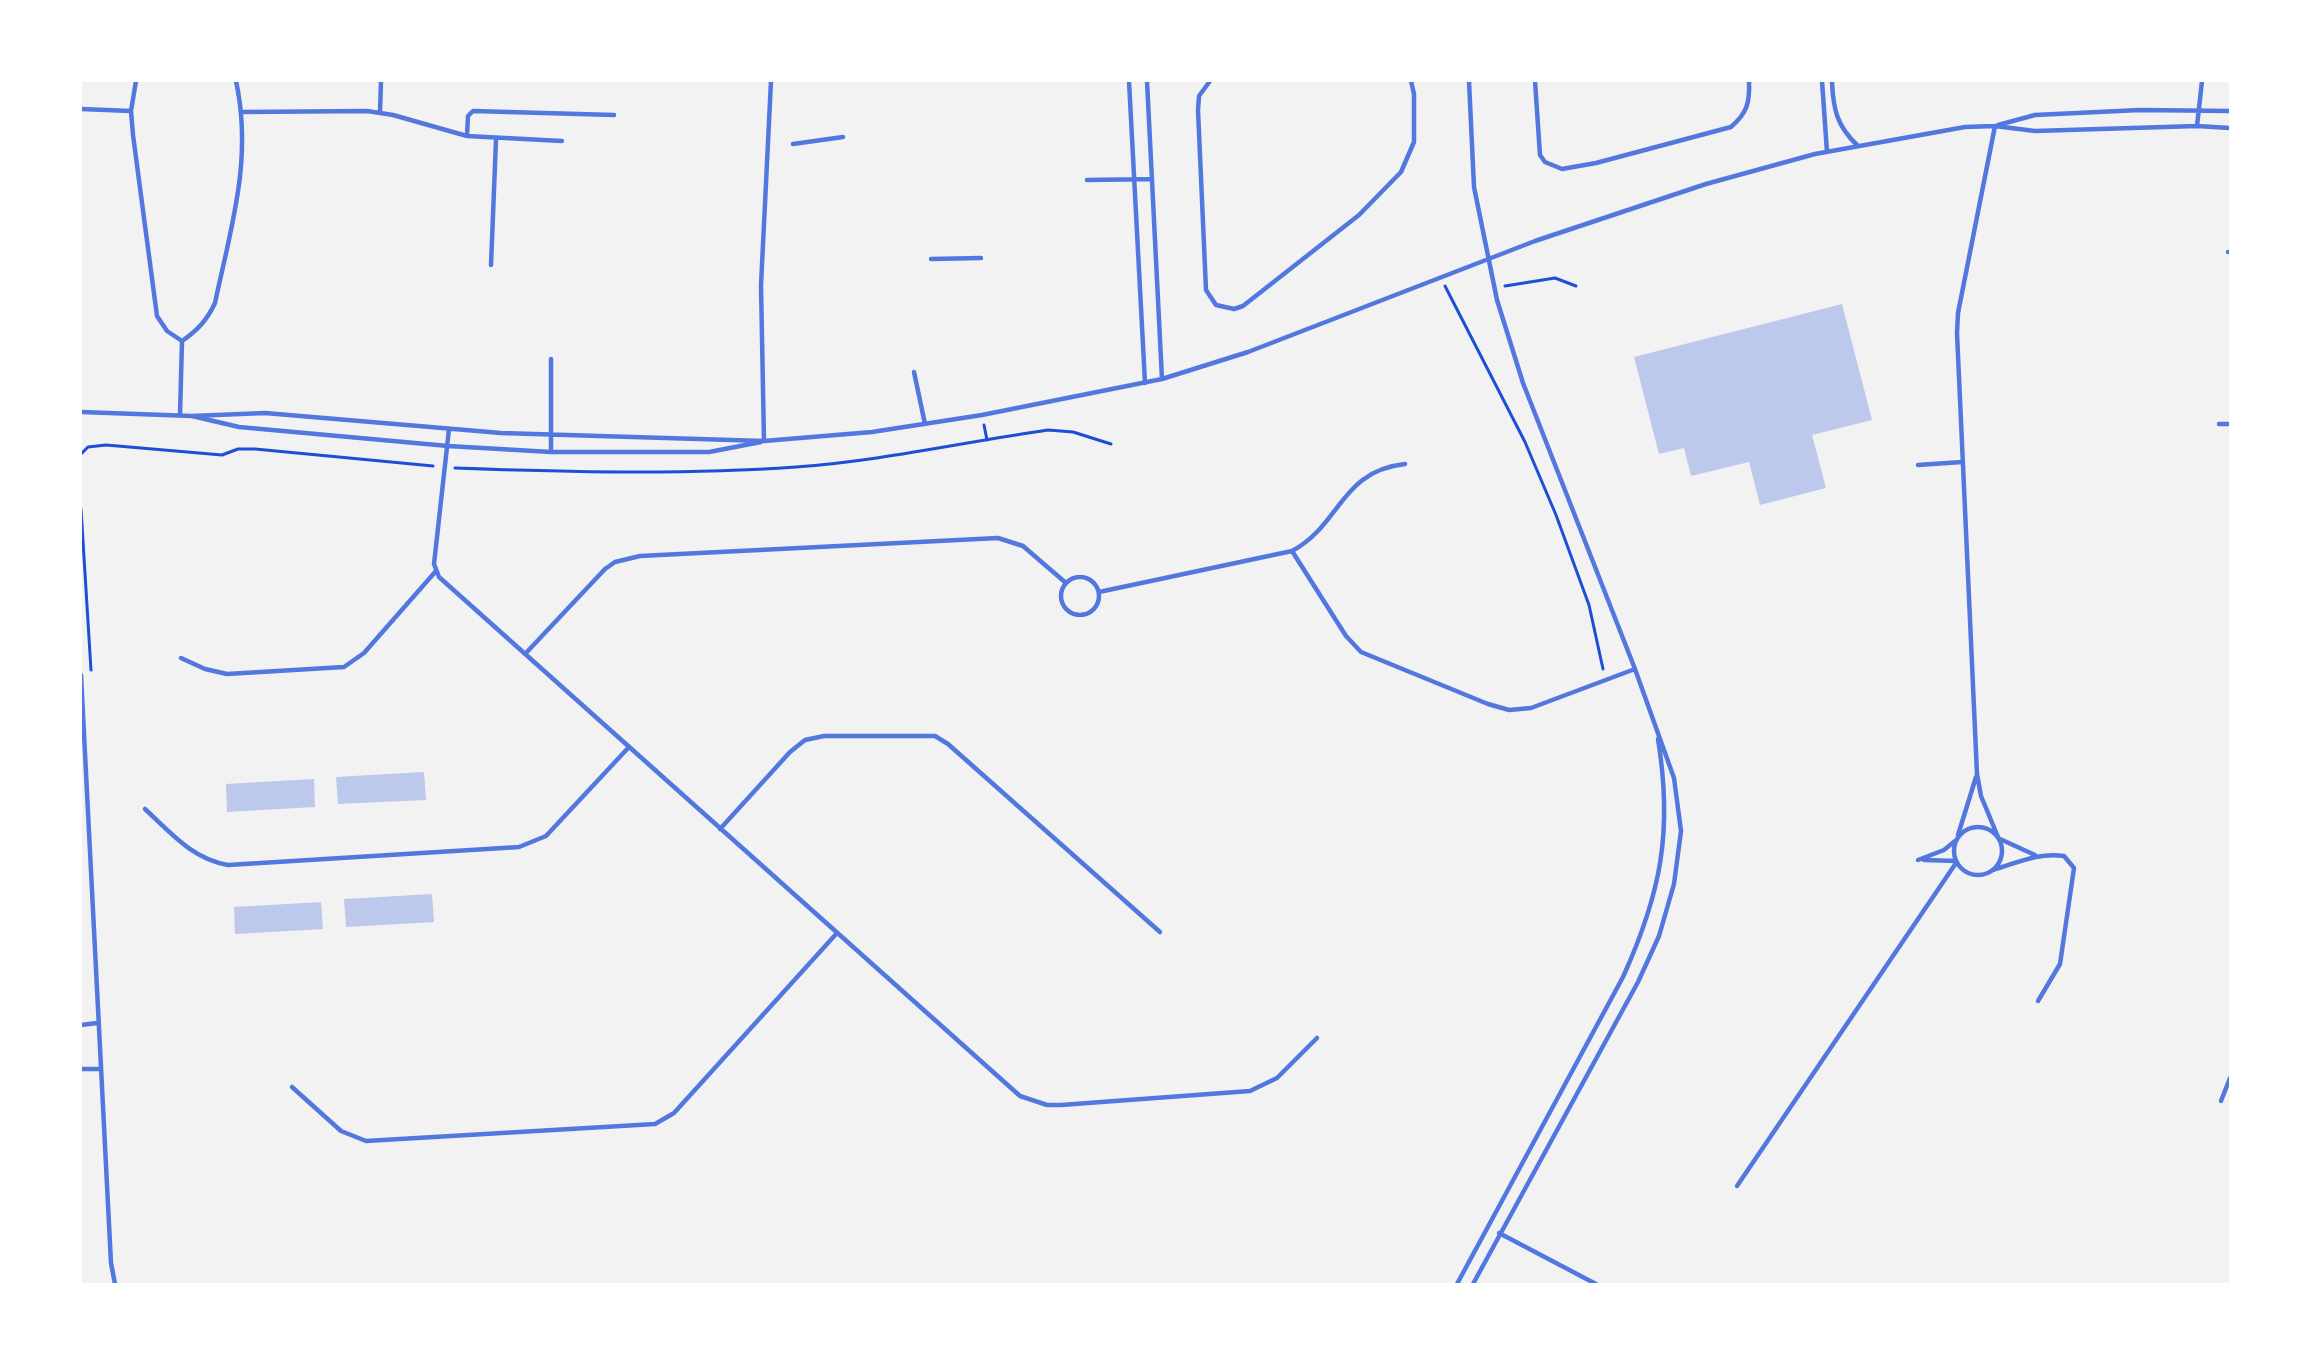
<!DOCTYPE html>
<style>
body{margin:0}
#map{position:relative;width:2311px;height:1365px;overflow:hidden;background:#f2f2f2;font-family:Rubik,sans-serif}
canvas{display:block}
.frame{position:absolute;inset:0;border:82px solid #fff;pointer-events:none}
</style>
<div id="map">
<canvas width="2311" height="1365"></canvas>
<div class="frame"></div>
</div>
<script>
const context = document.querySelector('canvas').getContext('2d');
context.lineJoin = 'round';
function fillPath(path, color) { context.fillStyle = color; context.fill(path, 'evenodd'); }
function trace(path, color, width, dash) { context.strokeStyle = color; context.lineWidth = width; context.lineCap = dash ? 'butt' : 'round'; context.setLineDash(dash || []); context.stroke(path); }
fillPath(new Path2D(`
 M1842,304L1872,420L1812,435L1826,488L1760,505L1749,462L1691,476L1684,448L1659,454L1634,357Z
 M424,772L426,800L338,804L336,777Z
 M314,779L315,807L227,812L226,784Z
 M432,894L434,922L346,927L344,899Z
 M321,902L323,929L235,934L234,907Z`), '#bdc9ec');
trace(new Path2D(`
 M1445,286L1525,442L1556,515L1589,605L1603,669
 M1505,286L1555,278L1576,286
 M984,425L987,440
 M81,454L88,447L106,445L222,455L238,449H255L433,466
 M455,468C568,472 682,475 796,467C881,461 964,442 1048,430L1073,432L1111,444
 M81,509L91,670`), '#1d4ed8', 3);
trace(new Path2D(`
 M136,81L131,111L133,135L157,316L167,331L182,341C198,330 207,320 215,303C231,227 253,159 236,81
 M1129,81L1145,383
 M1147,81L1162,379
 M1210,81L1199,96L1198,110L1206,290L1216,305L1234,309L1243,306L1359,215L1401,172L1414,142V94L1411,81
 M1469,81L1474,187L1497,300L1523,383L1635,669L1674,778L1681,831L1674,884L1659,936L1638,982L1473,1284
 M1535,81L1540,155L1545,162L1562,169L1596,163L1731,127C1747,113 1750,103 1749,81
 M1822,81L1827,152
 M1832,81C1833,109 1837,126 1857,145
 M81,109L131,111
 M243,112L367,111L393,115L467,136L562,141
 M380,113L381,81
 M1998,125L2035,115L2140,110L2230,111
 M1995,126L1958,313L1957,333L1977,774L1981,796L1998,837
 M2197,126L2202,81
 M467,136L468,116L473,111L614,115
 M793,144L843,137
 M1087,180L1152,179
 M2228,252H2230
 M931,259L981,258
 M491,265L496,140
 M551,359V452
 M914,372L925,424
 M81,412L192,416L239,427L448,446L551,452H709L761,442
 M180,415L182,341
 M192,416L265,413L501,433L764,441L872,432L982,415L1162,379L1248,352L1535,241L1706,184L1815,154L1965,127L1995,126L2035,131L2197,126L2230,128
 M2219,424H2230
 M449,429L434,564L439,577L1020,1096L1047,1105H1061L1250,1091L1277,1078L1317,1038
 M764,441L761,285L771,81
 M1918,465L1962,462
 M1292,551L1346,636L1361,652L1488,704L1509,710L1531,708L1635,669
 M1061 596a19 19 0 1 1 38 0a19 19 0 1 1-38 0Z
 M1099,592L1292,551C1341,525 1340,471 1405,464
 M525,654L605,569L615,562L640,556L998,538L1023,546L1066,583
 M181,658L205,669L227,674L344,667L364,653L436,571
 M81,675L111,1263L115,1284
 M145,809C170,832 192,859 228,865L519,847L546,836L629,747
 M1954 851a24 24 0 1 1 48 0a24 24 0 1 1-48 0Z
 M720,829L790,752L805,740L824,736H935L948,744L1160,932
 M1958,835L1976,777
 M2000,839L2035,855
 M1918,860L1944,850L1955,841
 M1924,860L1956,861
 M1993,870C2017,863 2038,852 2064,856L2074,868L2060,964L2038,1001
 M81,1025L97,1023
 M81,1069H99
 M292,1087L341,1131L366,1141L655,1124L674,1113L837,933
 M2221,1101L2230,1078
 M1737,1186L1956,863
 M1499,1233L1596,1284
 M1457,1284L1623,977C1661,893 1673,831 1658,739`), '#5277de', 4.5);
</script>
